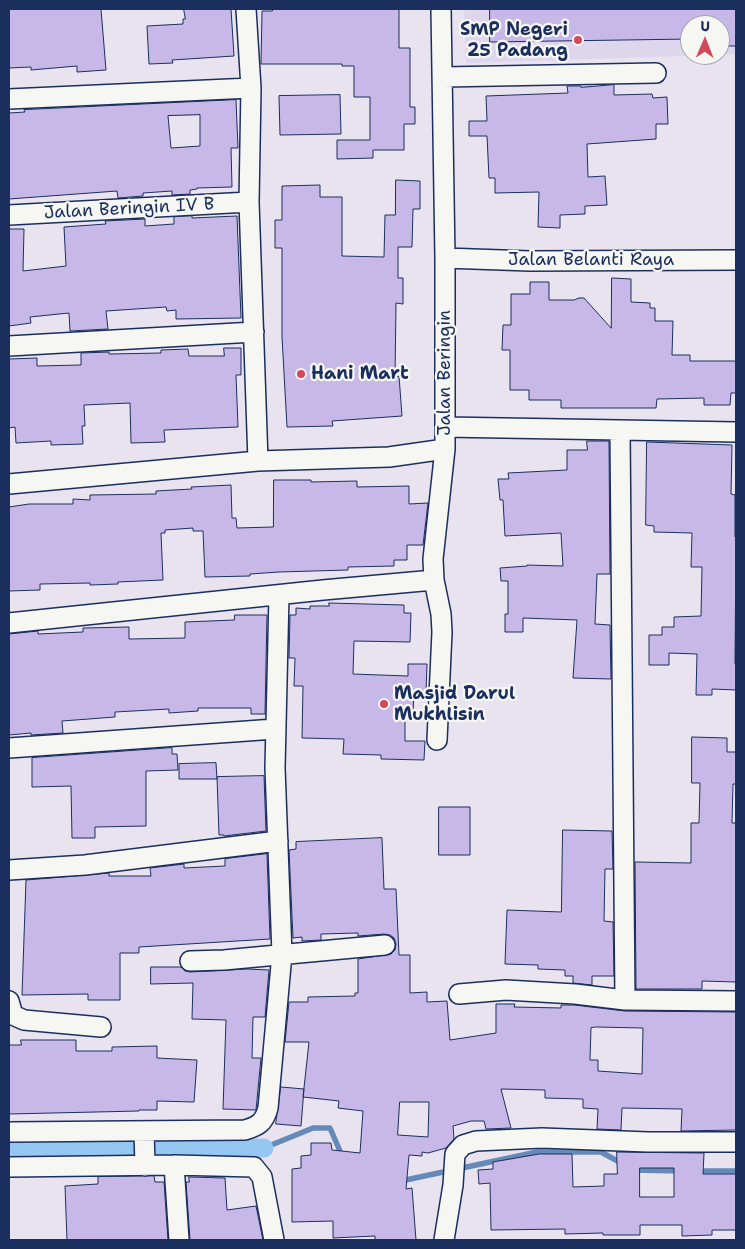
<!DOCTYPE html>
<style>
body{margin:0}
#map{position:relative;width:745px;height:1249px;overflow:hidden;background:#e8e3ef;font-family:"Shantell Sans",sans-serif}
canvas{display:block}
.frame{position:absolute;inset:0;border:10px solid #1b2f5e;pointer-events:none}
.north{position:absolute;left:680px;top:15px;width:50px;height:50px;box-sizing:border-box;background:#f6f6f2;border:1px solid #9ea6b7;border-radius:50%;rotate:1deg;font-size:14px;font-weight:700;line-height:20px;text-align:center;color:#1b2f5e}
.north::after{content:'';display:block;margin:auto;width:18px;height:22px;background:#d1495b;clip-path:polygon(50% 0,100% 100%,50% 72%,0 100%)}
</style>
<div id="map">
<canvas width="745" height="1249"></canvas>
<div class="frame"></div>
<div class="north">U</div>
</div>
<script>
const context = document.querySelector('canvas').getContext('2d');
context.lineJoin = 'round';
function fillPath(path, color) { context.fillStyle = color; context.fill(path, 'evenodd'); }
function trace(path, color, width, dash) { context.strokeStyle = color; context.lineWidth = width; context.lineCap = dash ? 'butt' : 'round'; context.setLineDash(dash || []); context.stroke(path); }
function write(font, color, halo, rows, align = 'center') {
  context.font = font + ' "Shantell Sans",sans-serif'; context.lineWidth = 4.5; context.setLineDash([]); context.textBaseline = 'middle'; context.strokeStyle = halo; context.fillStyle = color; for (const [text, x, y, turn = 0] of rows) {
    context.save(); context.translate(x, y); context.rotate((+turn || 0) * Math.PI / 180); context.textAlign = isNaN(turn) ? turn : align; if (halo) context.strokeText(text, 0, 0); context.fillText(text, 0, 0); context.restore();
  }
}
fillPath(new Path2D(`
 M464,9H736V54L720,55V25H690V55H717L466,63Z`), '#ded6ed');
trace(new Path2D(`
 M264,1148L313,1128H330L343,1158
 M633,1170L682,1171
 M696,1171H736
 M401,1181L537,1152H601L623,1164`), '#658ab7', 5.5);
trace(new Path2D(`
 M9,1152L264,1148`), '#96c7f2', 19);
const building = new Path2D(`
 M9,9H101L106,70L77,72V66L31,70V67L9,68Z
 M184,9H231L234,56L172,60L173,63L149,64L147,26L183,24V19H185Z
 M273,9H399V48H410V107H415V124H404V150H373V158L337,159V140H370V97H354V66H342V64H261L262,11H272Z
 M490,9H736V46H720V25H690V39L490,42Z
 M614,85V95L652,94L653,98L667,97L668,124H656V139L587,144L588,177L605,176L607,205L585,206V214L560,215V228L538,227L539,192L495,193V178H489L487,136H469V121H487L486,96L568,93L567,86H581V87Z
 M340,95L341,134L280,135L279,96Z
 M236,100L238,148H231L232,187L197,188V189L190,190V194L172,195V191L143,193V196L118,198L117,191L9,199V113L25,112L24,110ZM200,115V146L171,148L168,116Z
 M396,180L420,181V209H413L412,247H398V278H403V304L396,303L395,377L399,376L402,416L332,421L333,426L287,427L282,337V248H275V220H282V186L320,185V197H342V256L384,257L385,215H395Z
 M192,216V218L237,216L241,318L176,319V310L167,311L166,307L106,311L108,329L70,331L69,313L30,317L31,323L9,326V229H24L23,271L66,266L64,227L106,224L105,221L145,219V226L174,224V217Z
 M612,278L631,279V302L650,303V308H655V321H673L672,355H690V361H736V393H731L730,405H704V398L657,399L656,408H561V400H529V390H510V350H502L503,325H511V294H530V282H549V300H574L579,298H584L611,328Z
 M224,348H241V375H236L238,427L164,430L165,442L131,443L130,403L84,405L85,426H82L83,444L51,445V441L16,443L15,427L9,428V359L37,358V366L81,365V353L109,352V354L161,353V350L188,349L189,356H224Z
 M587,441H609L610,574H597L595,624L610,625L611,679L573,678L577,620L523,618V632H505V614H508V581H501L500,568L527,566V565L563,566L561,533L505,536L503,500H500L498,479H509L508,473L567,470V450H587Z
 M647,442L732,445L731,494L735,495V537H736L735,664H736V690L712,689V695H696L697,654L669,653V665H649V635H662V627H674V617L701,616L702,567H691L692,533L654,532V526L646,525Z
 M274,480H311V482L357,481V487L409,486V504L428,503L423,545H407V560H394V566L348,567V570L279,572L250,574V576L205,577L203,531H193V528L165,530V533H161L163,580L118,582V584L90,585V583L40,584V590L9,591V507L29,504H73V499L90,500V495L156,494V491L192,489L191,487L231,485L232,518H236L237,528L273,527Z
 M329,603L404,605V613H411L410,642L354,641L353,674L408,676V664H427L426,692H414L413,713H405V741H425L424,760L381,759V755L343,754L344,739L302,738L303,686H294L295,658H289L290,615H296V608L310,609V606H329Z
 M235,615H267L265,714H251V708H198V711L169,713V709L115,712V717L62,721L63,733L31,735V733L9,735V634L38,631V634L83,632V628L129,627V639L185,638V622L234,620Z
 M692,737L727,738V752H736V784H733L732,823H736V982L702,981V989H636L635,862L691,863V823H699L700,783H692Z
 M172,748V754H177L178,770L146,771V826L95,827V838H72L71,786L32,787V758Z
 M216,763L217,779H179V764Z
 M264,776L266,831L224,836V835H219L217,777Z
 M439,807H470V855H439Z
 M563,830L612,831L613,869H605L604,921L613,922L614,976H592V985L573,983V976H565V970L538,969V965L505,964L507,910L561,912Z
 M382,838L384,889H396L399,955H410V993L427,992V1002L447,1001L450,1040L496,1033V1004H515L514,1007L561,1008V1005H574L625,1011L736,1012V1130L681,1131L682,1109L622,1108L621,1130L597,1129L598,1109L583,1108V1099L545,1098V1090L501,1089L511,1128L486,1129L484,1121H471L453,1126L454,1139L446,1148L428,1153L422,1152V1156L409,1155L406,1189L412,1188L416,1240H375V1236L333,1238V1221L292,1222V1169L301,1168V1156L311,1155V1143H331L332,1150L360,1153L363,1111L338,1108L339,1101L303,1097L309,1042H285L289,1002H308V997L355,996V993H358V959L391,954L395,950L396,944L394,938L390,935L384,934L358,936V933L321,934V940L302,941V937L293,938L289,850L296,849V842ZM596,1027L643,1028L642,1074L598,1071V1060H590L591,1028ZM400,1102H429L428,1137L398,1135Z
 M267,854L270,939L139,947V953H120V1000H88V994L22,995L26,880L109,873V876H151L150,868L184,864V868L225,866V859Z
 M151,967H181L185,971L190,972L247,969L269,970L265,1017H253L252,1058H261L256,1110L223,1109L226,1020L192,1019L193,983L151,984Z
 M21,1040H76V1051H112V1047L157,1046V1058L197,1060L194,1102L157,1101V1110H139V1111L9,1114V1045H21Z
 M281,1087L304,1089L301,1126L276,1124Z
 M617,1152L704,1153L703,1174H736V1230H712V1235L682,1236V1225H640V1235H603V1233L565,1234V1229L491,1230L490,1183L479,1184L478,1170L493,1169V1162L539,1154H572L573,1187L604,1186V1174H617ZM640,1168H674V1197H640Z
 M154,1176L155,1182H164L168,1240H67L65,1186L98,1184V1177Z
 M189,1177L225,1178L227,1210L256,1206L263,1240H190L186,1182H189Z`);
fillPath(building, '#c8b8e8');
trace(building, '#1b2f5e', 1);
const minor = new Path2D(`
 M246,9L251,88L249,202L258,461
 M443,77L656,73
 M9,99L251,88
 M9,215L249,202
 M445,258L530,261L736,260
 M9,346L254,332
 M445,427L736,432
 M620,431L625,1000
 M9,484L258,461L389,457L445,449
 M9,623L323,590L434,580
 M437,740L442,632L441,614L434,580L433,559L445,449V258L441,9
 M9,748L275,729
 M9,870L85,865L278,841
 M190,961L224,960L385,945
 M459,994L506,990L575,994L625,1000L736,1001
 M9,1001L13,1015L24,1020L101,1027
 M144,1131L145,1166
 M9,1132L245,1130C258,1126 264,1123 268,1108L282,954L275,768L279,595
 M174,1165L179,1240
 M9,1167L174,1165L254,1167L262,1177L274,1240
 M444,1240L453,1185L455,1154L463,1145L476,1141L542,1138L648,1142H736`);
trace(minor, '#1b2f5e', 22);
trace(minor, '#f6f6f2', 19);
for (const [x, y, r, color] of [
 [578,40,5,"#d1495b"],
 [301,374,5,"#d1495b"],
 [384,704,5,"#d1495b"]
]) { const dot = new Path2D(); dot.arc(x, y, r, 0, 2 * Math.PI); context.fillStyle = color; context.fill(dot); trace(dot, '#f6f6f2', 2); }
write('bold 18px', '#1b2f5e', '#f6f6f2', [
 ["SMP Negeri",568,30,"right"],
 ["25 Padang",568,51,"right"],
 ["Hani Mart",311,374],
 ["Masjid Darul",394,694],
 ["Mukhlisin",394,715]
], 'left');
write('18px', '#1b2f5e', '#f6f6f2', [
 ["Jalan Beringin IV B",129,209,-3],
 ["Jalan Belanti Raya",591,260],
 ["Jalan Beringin",445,373,-90]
]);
</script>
